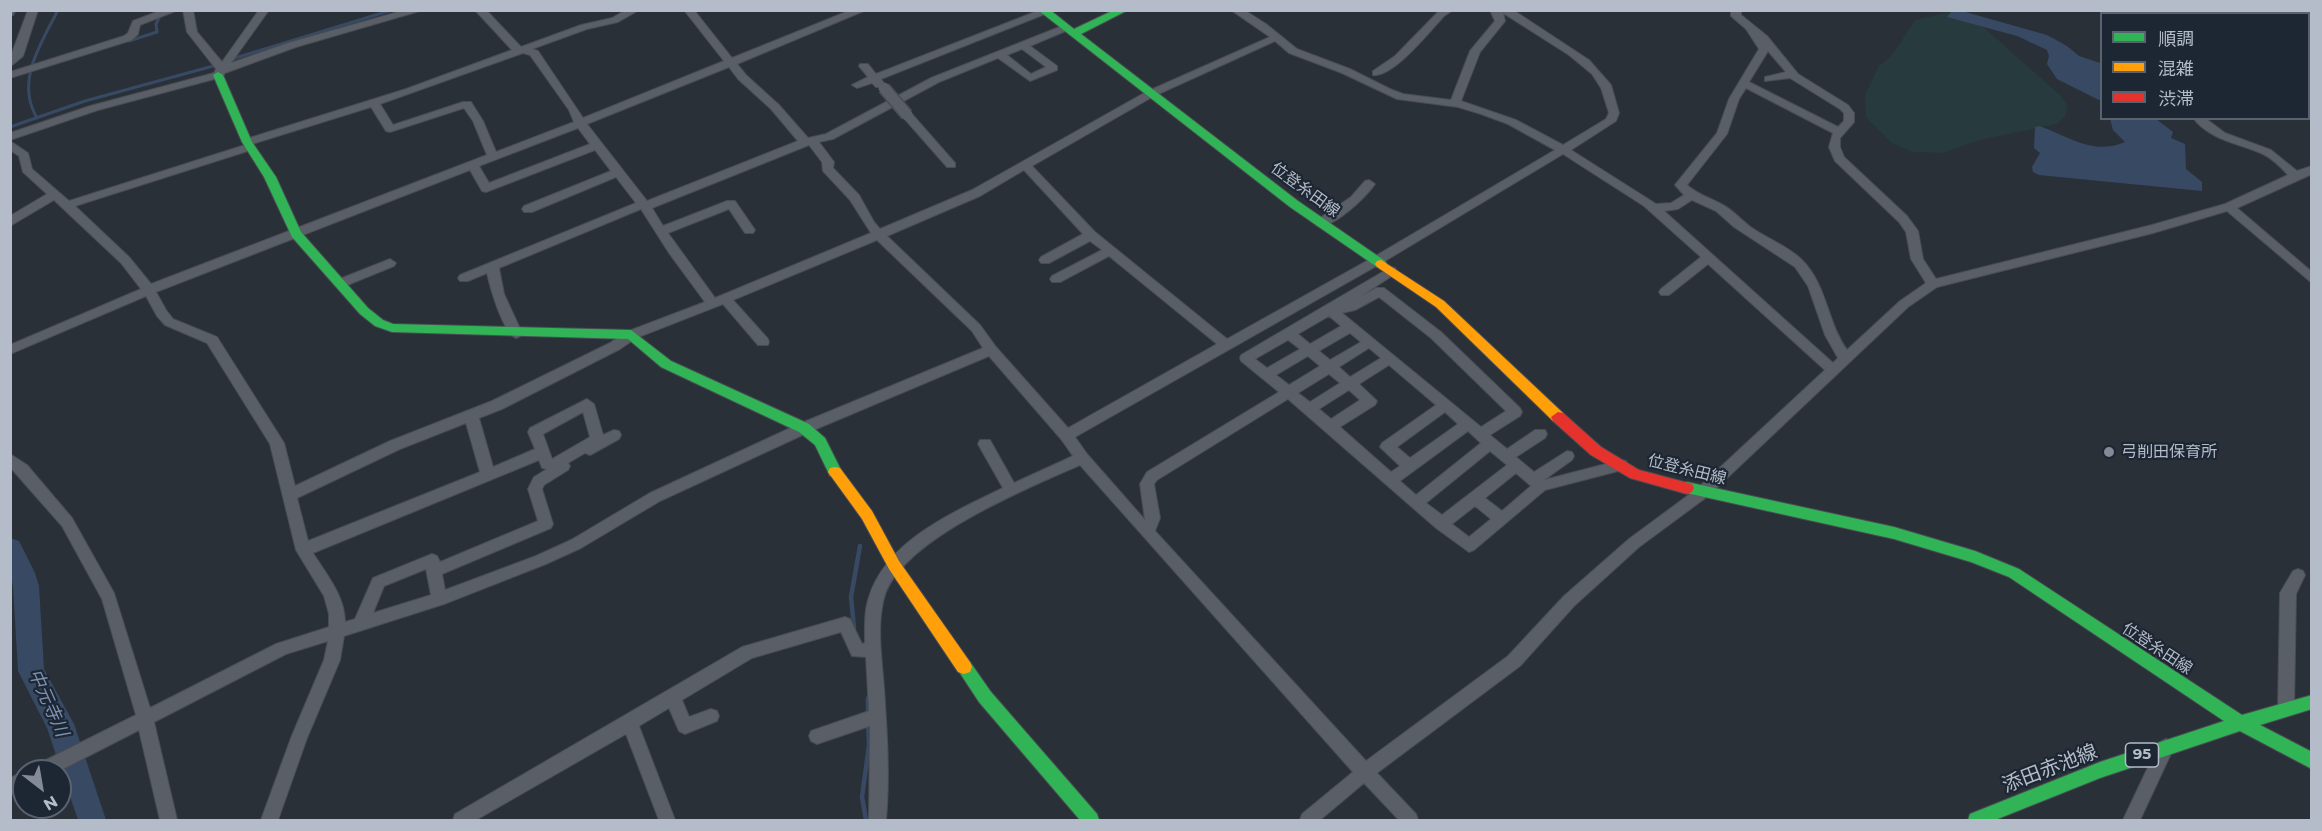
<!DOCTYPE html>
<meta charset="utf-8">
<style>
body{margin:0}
#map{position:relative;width:2322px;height:831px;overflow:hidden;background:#2a3038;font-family:Montserrat,"Noto Sans JP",sans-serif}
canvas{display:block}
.frame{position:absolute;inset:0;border:12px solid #b4bcc9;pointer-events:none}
.legend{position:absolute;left:2100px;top:12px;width:210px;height:108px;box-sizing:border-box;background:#1d2633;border:2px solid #59626f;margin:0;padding:8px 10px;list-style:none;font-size:18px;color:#b4bcc9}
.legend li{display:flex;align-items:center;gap:12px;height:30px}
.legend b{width:30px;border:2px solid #59626f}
.north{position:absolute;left:12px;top:759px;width:60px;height:60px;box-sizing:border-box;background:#1d2633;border:2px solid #59626f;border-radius:50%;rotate:149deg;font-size:16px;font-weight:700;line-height:24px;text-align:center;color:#b4bcc9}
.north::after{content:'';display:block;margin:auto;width:21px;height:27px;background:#848b96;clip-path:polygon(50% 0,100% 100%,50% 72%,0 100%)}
</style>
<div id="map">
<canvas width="2322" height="831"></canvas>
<div class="frame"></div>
<ul class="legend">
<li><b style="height:8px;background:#30b455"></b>順調</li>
<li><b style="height:8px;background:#ff9f0a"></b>混雑</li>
<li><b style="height:8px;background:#e5322d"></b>渋滞</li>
</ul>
<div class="north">N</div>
</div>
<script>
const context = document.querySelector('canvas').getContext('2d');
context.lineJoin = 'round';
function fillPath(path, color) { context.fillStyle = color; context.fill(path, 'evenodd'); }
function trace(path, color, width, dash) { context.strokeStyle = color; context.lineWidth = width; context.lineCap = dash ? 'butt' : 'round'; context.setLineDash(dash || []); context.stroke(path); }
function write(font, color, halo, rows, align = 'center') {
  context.font = font + ' Montserrat,"Noto Sans JP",sans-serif'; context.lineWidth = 4.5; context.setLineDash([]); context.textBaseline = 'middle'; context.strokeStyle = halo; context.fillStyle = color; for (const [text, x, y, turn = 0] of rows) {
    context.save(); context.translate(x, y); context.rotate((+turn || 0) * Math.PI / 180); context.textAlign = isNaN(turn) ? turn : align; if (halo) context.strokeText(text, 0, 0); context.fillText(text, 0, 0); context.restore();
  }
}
fillPath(new Path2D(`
 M1954,11L1972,17L2060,95L2067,105L2066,115L2057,124L1979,140L1943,153L1912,152L1892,143L1866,117L1865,95L1879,66L1893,54L1915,20Z`), '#273a3e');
fillPath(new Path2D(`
 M1962,11L2047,35L2067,46L2079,56L2100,63L2101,101L2057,79L2047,64L2049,56L2047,50L2017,36L1947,17L1952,11Z
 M2110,119H2156L2173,132L2171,138L2185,144L2186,169L2202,182V191L2039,175L2033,172L2032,167L2040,153L2034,148L2035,127L2039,126C2069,136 2092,156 2125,142L2113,130Z`), '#384963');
trace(new Path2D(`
 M129,41L157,32L156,24L160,16
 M232,59L392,10
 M37,118C15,81 41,44 58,10
 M10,127L85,101L217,65`), '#384963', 3);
trace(new Path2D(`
 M854,628L851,597L860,546
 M868,698V714
 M866,820L862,797L869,745L868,722`), '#384963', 4.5);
fillPath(new Path2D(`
 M10,538L19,541L35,573L39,586L44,669L74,724L106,820H78L47,728L18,671L13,586L10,573Z`), '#384963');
const street = new Path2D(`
 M10,10H16L13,15L10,16Z
 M28,10H38L23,56L10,67V58Z
 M162,10H178L140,25L138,34L132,40L10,78V72L124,36L128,33L133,21Z
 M183,10H193L197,32L222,62L259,10H269L231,63L288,43L405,10H423L296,47L225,73L222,77L98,110L10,140V133L90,106L214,73L216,69L187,32Z
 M475,10H486L521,47L581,25L612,18L626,10H639L618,22L587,29L532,49L538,51L583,118L724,61L684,10H694L732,58L851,10H866L737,64L746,75L779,105L808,138L826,134L931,78L1062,26H1068V30L1030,46L1057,66V70L1030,81L998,58L939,82L833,139L819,142L834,162L833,168L859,195L874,222L880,229L972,190L1146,92L1270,37L1231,10H1244L1266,24L1297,49L1350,69L1390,89L1403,94L1451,100L1470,51L1495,21L1490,10H1513L1589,60L1611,85L1619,113L1616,121L1571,150L1656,204L1671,203L1684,195L1675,185L1717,133L1729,99L1759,49L1746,29L1731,16V10H1741V15L1767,36L1798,74L1848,105L1854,113V122L1840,138V147L1844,157L1907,216L1918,231L1923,259L1936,279L2152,225L2225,204L2288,175C2281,167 2273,159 2263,154C2239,143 2211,141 2193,118H2205L2225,133L2271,150L2297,171L2312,166V174L2237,208L2312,272V283L2227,211L2153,233L1937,287L1908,307L1708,496L1639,547L1574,606L1520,666L1377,773L1416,814L1418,820H1399L1364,783L1320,820H1300L1302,814L1353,772L1080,465C1028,488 894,542 883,602C877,630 882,660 884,688C887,732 890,777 886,820H869L870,726L817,744L811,741L809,736L811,731L869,711L866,657L852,656L841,632L752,658L682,700L689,717L711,709L717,711L719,716L717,721L685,734L679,731L669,708L639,726L675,820H659L626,734L476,820H453L455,814L742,647L845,617L850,619L862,644L865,643C865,628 864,611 869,597C887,540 954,512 1003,488L978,444L980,440H990L1014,483L1073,456L1061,439L989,356L809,432L660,501L581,548L546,564L444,604L344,636L340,660L307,738L278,820H261L291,738L324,660L328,641L286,654L154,722L177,820H160L139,730L59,771H34L36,765L136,715L102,599L62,526L10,467V454L27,465L72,518L114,593L150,708L276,644L329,627V614L324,596L296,550L270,444L207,343L165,325L157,316L146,296L10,354V345L141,289L121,263L54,200L10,226V216L47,194L23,172L19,156L10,150V141L28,153L32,169L69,201L245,145L242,142L243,140L406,89L512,50ZM1503,13L1569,55L1592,74L1601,88L1609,113L1606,119L1563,145L1516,120L1461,101L1480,52L1505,21ZM1275,41L1289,53L1342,73L1397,99L1458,107L1481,114L1508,124L1555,150L1372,258L1227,339L1095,232L1032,166L1154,96ZM1022,49L1046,67L1031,74L1007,55ZM1768,51L1786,72L1765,77V81L1790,78L1840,109L1844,113V121L1838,127L1749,82ZM523,53L530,55L569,110L574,122L496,152L483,121L471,102H463L393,125L380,104ZM729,67L738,79L771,109L798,141L647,201L587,124ZM1746,88L1833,133L1829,147L1835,161L1899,222L1906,232L1911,259L1926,283L1900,301L1847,350C1827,322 1827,285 1802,260C1788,246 1768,239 1752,228C1742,221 1734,211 1723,205C1711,198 1698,195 1687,185L1727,134L1739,99ZM371,107L386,131L390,132L464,108L473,121L487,155L151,284L129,257L75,206L254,149L255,147L252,144ZM578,128L590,144L489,183L479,166ZM809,145L822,162L823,171L850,200L871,233L715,298L668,233L729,209L745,233H753L755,230L735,201H727L663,226L652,208ZM595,150L611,171L524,206L522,209L524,212H532L616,177L636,203L460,275L458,278L460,281H468L487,273C490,287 503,333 516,338L521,336L522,333L504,294L499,268L641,209L669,253L705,302L626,332L610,343L492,401L390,441L295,486L284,443L217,337L173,319L166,310L156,292L470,170L482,191L486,192ZM1563,154L1644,206L1701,257L1661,289L1659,292L1661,295H1669L1708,264L1825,370L1698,488L1629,539L1564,596L1508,656L1366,761L1155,531L1160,518L1154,484L1157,480L1288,399L1436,528L1469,552L1474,550L1545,490L1626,469L1628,465L1626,461L1621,460L1544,480L1572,460L1574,456L1572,452L1567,451L1534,472L1516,457L1545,438L1547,434L1545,430H1535L1507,449L1490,435L1520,416L1522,412L1520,408L1441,332L1384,288H1376L1361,296L1395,274L1397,271L1395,268L1391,267L1241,355L1240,358L1241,361L1279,392L1147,472L1140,484L1145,520L1087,454L1075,437L1380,264ZM1024,170L1083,234L1041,257L1039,260L1041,263H1049L1090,241L1102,250L1052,276L1050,279L1052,282H1060L1109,256L1217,344L1068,428L996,347L980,325L887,236L980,196ZM1692,200L1716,211L1734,227L1795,267L1808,286L1825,335L1838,358L1833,363L1664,211L1678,209ZM877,240L972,331L983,348L799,424L650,493L571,540L536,556L445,590L442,574L551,528L553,524L542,489L544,485L568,470L570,466L568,463L585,453L590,455L619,439L621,435L619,431L614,430L603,435L594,404L587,399L530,428L528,432L535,449L493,467L479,418L502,409L620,349L636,338L723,304L758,345H768L769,342L768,339L733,300ZM1379,297L1431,338L1506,411L1481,427L1342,313L1355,310ZM1329,316L1341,326L1310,344L1298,334ZM1350,333L1361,342L1330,360L1319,351ZM1288,340L1300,349L1267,368L1255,359ZM1369,348L1381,358L1350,377L1339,367ZM1308,356L1320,366L1289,385L1276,375ZM1389,365L1436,405L1382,443L1380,447L1400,466L1391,472L1340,427L1375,405L1377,401L1359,384ZM1329,374L1340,383L1310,402L1298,393ZM1349,390L1360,400L1331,419L1319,409ZM583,412L590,437L552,459L543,434ZM1445,412L1458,424L1410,458L1397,447ZM466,423L480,472L308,541L297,498L400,449ZM1468,431L1481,443L1416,495L1400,481ZM1490,451L1507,465L1442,515L1426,503ZM539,460L542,468L547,469L534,477L528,489L538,521L440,562L437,556L432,554L373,578L355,619L345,622C345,596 326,574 313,553ZM1516,473L1531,486L1502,511L1485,498ZM1475,506L1491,519L1469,537L1452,524ZM426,569L431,595L373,613L384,586Z
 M1040,10L1050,12L881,79L885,85L884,87H876L872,83L857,88L852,85L868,77L859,66L860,64H868L876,74Z
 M1440,10H1453L1444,16C1431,30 1393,78 1373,75V71L1395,56Z
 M2144,10H2154L2155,14H2145Z
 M2301,10H2312V20L2308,19V14H2304Z
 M907,112L911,113L955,163V167H947L903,117L902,115Z
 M1369,180L1375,184C1366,197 1333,229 1317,226L1315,223L1317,220L1351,197L1365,181Z
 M390,259L396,263L394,266L345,286H337L335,283L337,280Z
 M2298,569L2303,571L2305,575L2296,594L2294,709L2292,714L2286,716L2280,714L2278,709L2280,593L2293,571Z
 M2166,739L2172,742L2174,747L2140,820H2123L2160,742Z
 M24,772V789L10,795V778Z`);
const fast = new Path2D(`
 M1038,10H1050L1074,29L1114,10H1128L1081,34L1298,201L1385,261L1387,264L1385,267H1377L1290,207Z
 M218,72L223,75L252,142L276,177L301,232L368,308L383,320L393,324L631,330L671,361L809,424L825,438L842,472L840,476H830L815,445L799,432L661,367L628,339L392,332L375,326L360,314L292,237L264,177L242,142L213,75Z
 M1687,482L1894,527L1975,551L2019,569L2242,715L2312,695V709L2260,725L2312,752V769L2240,731L2100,778L1995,820H1968L1970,814L2100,762L2224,721L2009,577L1971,562L1894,539L1682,492L1680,488L1682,484Z
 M964,660L970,662L991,692L1097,814L1099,820H1080L979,702L956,667L958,662Z`);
const slow = new Path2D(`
 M1381,260L1444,301L1563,413L1565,417L1563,421H1553L1436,307L1377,267L1375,264L1377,261Z
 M835,467L840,468L872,511L899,561L970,662L972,667L970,672L964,674L958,672L889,569L862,519L828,472L830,468Z`);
const jam = new Path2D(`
 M1558,412L1563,413L1601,447L1639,470L1692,484L1694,488L1692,492L1687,494L1630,478L1591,455L1553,421L1551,417Z`);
trace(street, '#484c53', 2);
trace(fast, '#484c53', 2);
trace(slow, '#484c53', 2);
trace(jam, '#484c53', 2);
fillPath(street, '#5a5e66');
fillPath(fast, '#30b455');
fillPath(slow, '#ff9f0a');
fillPath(jam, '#e5322d');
const streetBridge = new Path2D(`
 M884,88L907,115`);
trace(streetBridge, '#484c53', 14, []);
trace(streetBridge, '#5a5e66', 11);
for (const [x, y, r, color] of [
 [2109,452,6,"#848b96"]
]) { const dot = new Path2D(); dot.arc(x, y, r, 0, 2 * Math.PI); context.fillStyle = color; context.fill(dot); trace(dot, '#1d2633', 2); }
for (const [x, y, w] of [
 [2142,755,33]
]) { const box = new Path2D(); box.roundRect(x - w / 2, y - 12, w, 24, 4.5); context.fillStyle = '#1d2633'; context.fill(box); trace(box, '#b4bcc9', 1.5); }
write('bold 15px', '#b4bcc9', null, [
 ["95",2142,755]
]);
write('16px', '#b4bcc9', '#1d2633', [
 ["位登糸田線",1305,190,36],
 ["位登糸田線",1687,470,14],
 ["位登糸田線",2157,649,33]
]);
write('16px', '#b4bcc9', '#1d2633', [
 ["弓削田保育所",2121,452]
], 'left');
write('italic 18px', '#7c92b1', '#1d2633', [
 ["中元寺川",48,703,66]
]);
write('20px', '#b4bcc9', '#1d2633', [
 ["添田赤池線",2050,769,-21]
]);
</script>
